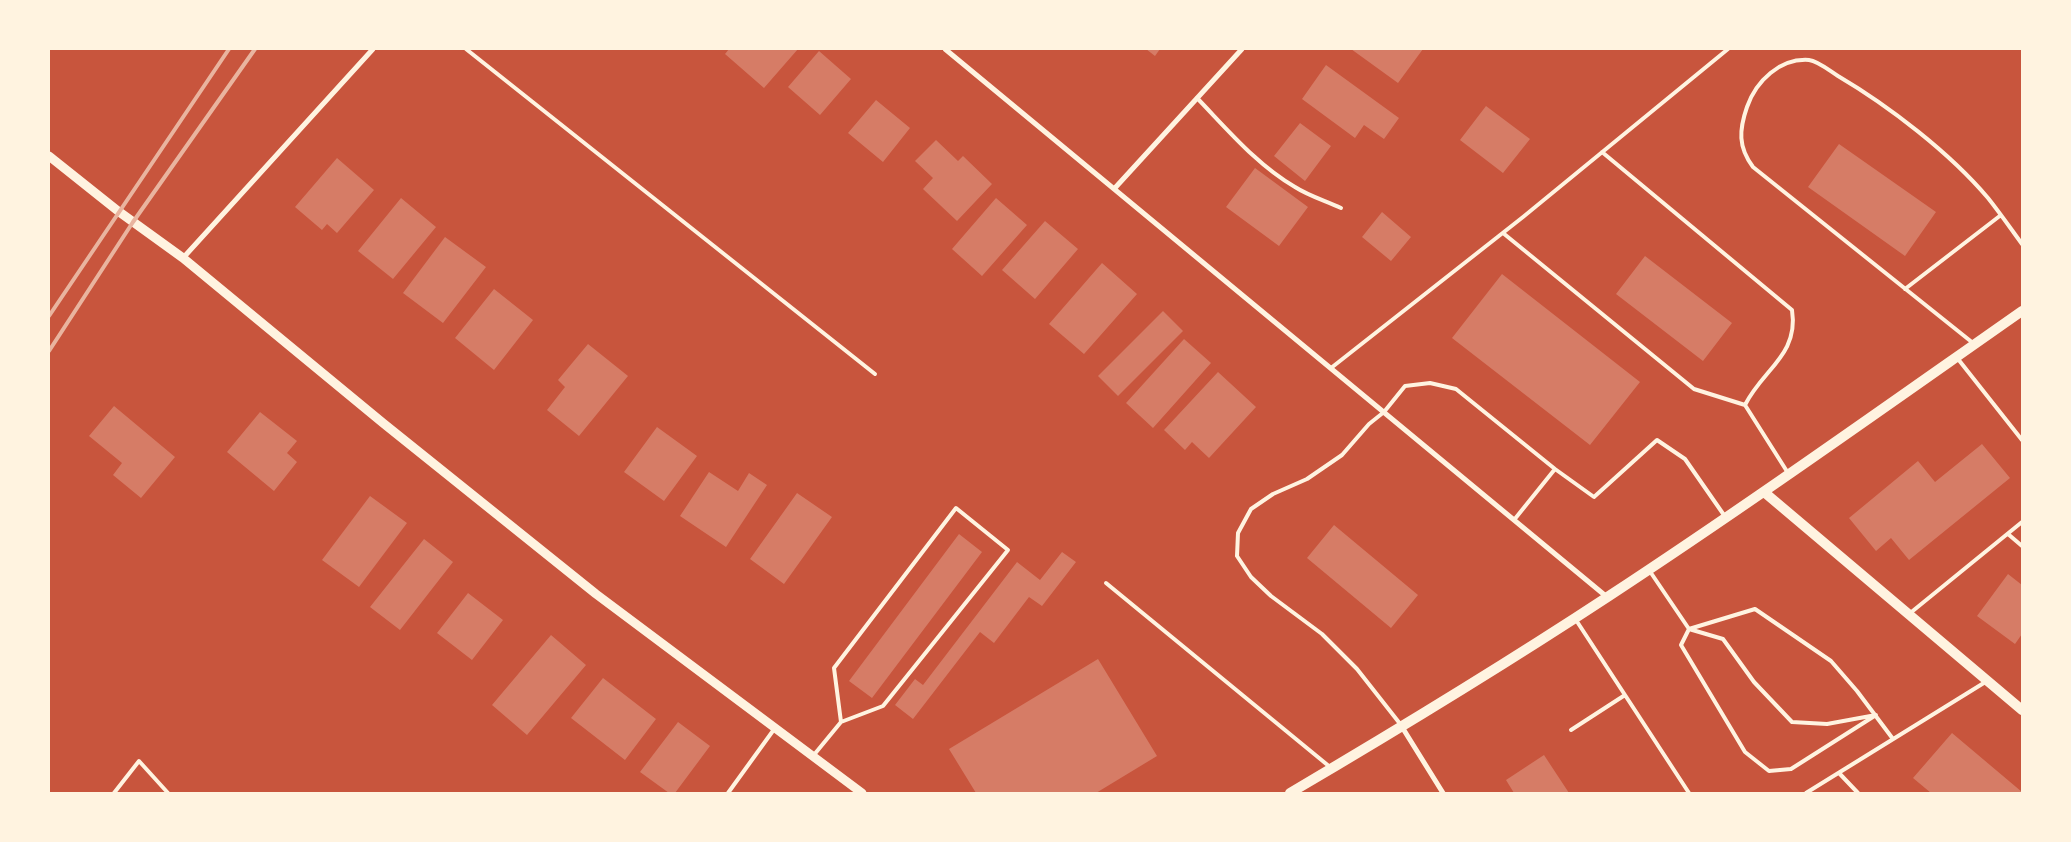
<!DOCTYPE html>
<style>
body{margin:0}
#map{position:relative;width:2071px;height:842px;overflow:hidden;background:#c8553d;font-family:Figtree,sans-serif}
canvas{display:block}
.frame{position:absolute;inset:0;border:50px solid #fff3e0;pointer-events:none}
</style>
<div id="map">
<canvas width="2071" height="842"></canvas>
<div class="frame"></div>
</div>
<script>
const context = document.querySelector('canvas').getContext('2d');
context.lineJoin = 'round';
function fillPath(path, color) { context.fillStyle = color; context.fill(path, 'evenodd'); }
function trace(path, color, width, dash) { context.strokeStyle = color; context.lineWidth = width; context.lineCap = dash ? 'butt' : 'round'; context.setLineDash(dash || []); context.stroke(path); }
fillPath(new Path2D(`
 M729,49H798L764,88L725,54Z
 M1146,49H1160L1155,56Z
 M1351,49H1423L1398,83Z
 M819,51L851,79L820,115L788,87Z
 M1326,65L1399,118L1384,139L1364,125L1355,138L1302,99Z
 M876,100L910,128L883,162L848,133Z
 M1486,106L1530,139L1503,173L1460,140Z
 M1300,123L1331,146L1305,181L1274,156Z
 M936,140L958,161L963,156L992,184L957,221L923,189L933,178L915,161Z
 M1839,144L1936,212L1905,256L1808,187Z
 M337,158L374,190L337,233L327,224L322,230L295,207Z
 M1255,168L1308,207L1279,246L1226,207Z
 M401,198L436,227L393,279L358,251Z
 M996,198L1027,225L982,276L952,249Z
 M1382,212L1411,237L1391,261L1362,237Z
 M1045,221L1078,249L1035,299L1002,270Z
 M445,237L486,267L443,323L403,293Z
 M1645,256L1732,323L1703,361L1616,294Z
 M1102,263L1137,294L1084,354L1049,324Z
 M1502,274L1640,382L1590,445L1452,338Z
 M494,289L533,320L494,370L455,338Z
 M1163,311L1183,331L1118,396L1098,376Z
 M1184,339L1211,363L1153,428L1126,403Z
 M588,344L628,376L579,436L547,410L565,387L558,380Z
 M1218,372L1256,407L1209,458L1192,442L1185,450L1164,430Z
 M114,406L175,457L141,498L113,475L122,463L89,436Z
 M260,412L297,441L287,453L297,462L274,491L227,452Z
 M657,427L697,456L664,501L624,472Z
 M1982,444L2010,478L1909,560L1891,538L1876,551L1849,518L1918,461L1935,482Z
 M709,472L738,491L749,473L767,485L726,547L680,516Z
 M797,493L832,517L784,584L750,559Z
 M370,496L407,523L359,587L322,560Z
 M1334,525L1418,595L1391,628L1307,558Z
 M959,534L982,552L872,698L849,681Z
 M424,539L453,562L400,630L370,607Z
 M1062,552L1076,562L1042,606L1029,597L994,643L980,632L913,719L895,705L915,679L923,685L1017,562L1040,580Z
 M2008,574L2022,585V634L2015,644L1977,616Z
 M468,593L503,620L472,660L437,633Z
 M551,635L586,665L527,735L492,705Z
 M1098,659L1157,756L1096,793H976L949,749Z
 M603,678L656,719L625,760L571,718Z
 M678,722L710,746L675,793H669L640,772Z
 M1952,733L2022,792V793H1931L1913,778Z
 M1544,755L1569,793H1514L1506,780Z`), '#d67c66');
trace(new Path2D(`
 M466,49L875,374
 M1197,98C1227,129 1257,165 1295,187C1309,196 1326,201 1341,208
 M1602,152L1792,310C1799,355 1763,369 1745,405L1788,473
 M1503,233L1694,389L1745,405
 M1905,289L2001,215
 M1973,343L1753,167C1738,147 1739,130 1747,107C1756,81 1780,58 1809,60C1818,61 1830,71 1838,76C1889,106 1950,153 1988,198C2000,213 2011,229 2022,244
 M1958,359L2022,440
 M1331,368L1523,217L1728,49
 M1514,520L1555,469
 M2008,534L2022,546
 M1649,570L1689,629L1755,609L1831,661L1857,691L1893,739
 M1106,583L1330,767
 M1909,614L2022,522
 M1576,620L1689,793
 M1689,629L1723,639L1754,682L1792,722L1827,724L1876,715L1791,769L1769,771L1745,752L1681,645Z
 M1401,725L1357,669L1322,634L1271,596L1251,577L1237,556L1238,533L1251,509L1273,494L1307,479L1342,455L1369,424L1384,412L1405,386L1430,383L1456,389L1555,469L1594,497L1657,440L1685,459L1726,518
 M1571,730L1625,695
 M813,756L841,722L883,706L1008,550L956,508L834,668L841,722
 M1839,773L1858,793
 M114,793L139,761L168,793
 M728,793L775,728
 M1806,793L1987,681`), '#fff3e0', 4);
trace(new Path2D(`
 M945,49L1607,597
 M1114,189L1242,49
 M183,258L373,49
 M1402,727L1443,793`), '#fff3e0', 5);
trace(new Path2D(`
 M49,156L118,211L183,258L383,423L596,594L862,793`), '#fff3e0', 9);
trace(new Path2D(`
 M1764,492L2022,710
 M1290,793C1397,730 1504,665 1609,596C1749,504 1885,407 2022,311`), '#fff3e0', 10);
trace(new Path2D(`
 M49,316L229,49
 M49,351L133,222L255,49`), '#e9b49f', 4);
</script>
